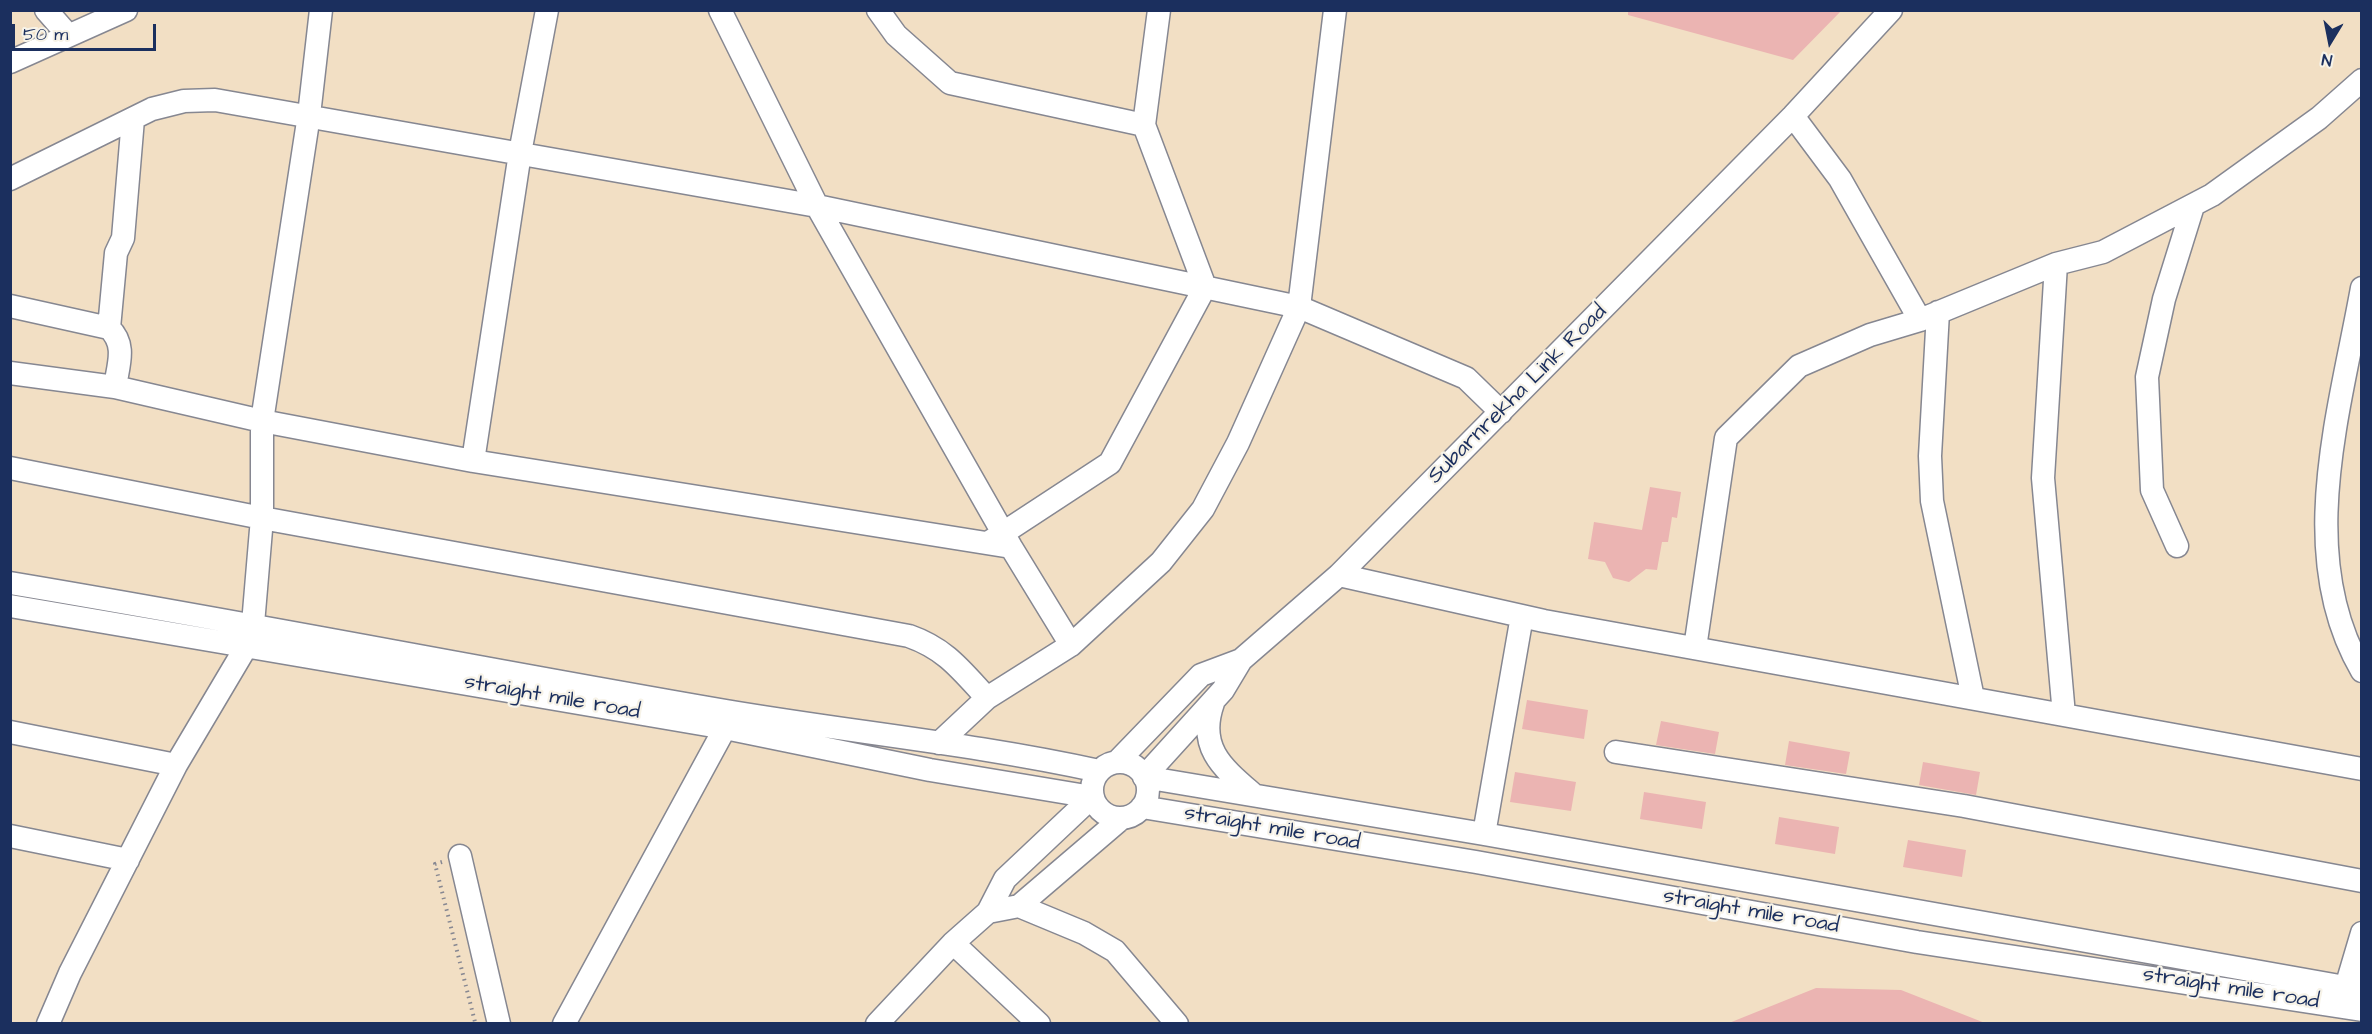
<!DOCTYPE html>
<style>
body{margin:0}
#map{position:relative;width:2372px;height:1034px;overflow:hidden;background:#f2dfc4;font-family:"Architects Daughter",sans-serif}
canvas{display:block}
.frame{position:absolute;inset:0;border:12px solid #1b2f5e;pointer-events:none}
.north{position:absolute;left:2300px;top:12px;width:60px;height:60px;-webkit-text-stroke:4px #f7f3e8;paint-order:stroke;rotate:190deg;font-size:16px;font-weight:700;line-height:24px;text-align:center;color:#1b2f5e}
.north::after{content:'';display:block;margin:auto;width:21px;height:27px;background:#1b2f5e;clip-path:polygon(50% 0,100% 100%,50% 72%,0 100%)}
.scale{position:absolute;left:12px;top:24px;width:144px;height:27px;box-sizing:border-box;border:3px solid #1b2f5e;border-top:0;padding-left:8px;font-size:18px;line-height:21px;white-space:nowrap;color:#1b2f5e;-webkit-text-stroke:4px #f7f3e8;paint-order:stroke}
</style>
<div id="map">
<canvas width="2372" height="1034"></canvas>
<div class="frame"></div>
<div class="north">N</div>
<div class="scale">50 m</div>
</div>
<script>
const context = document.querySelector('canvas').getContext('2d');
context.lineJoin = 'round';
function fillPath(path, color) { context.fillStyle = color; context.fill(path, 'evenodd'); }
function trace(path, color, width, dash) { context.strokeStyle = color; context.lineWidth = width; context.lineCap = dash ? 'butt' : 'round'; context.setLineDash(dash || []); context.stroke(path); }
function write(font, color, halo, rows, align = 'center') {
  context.font = font + ' "Architects Daughter",sans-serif'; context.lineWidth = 4.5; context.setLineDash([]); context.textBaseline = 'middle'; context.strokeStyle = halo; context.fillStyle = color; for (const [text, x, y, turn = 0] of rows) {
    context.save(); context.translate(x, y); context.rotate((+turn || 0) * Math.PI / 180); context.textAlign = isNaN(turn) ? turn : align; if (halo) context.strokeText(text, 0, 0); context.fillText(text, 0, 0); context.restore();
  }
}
fillPath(new Path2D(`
 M1628,10H1842L1793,60L1628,15Z
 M1650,487L1681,492L1677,518L1672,517L1668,542H1662L1657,570L1646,569L1629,582L1613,578L1605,562L1588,559L1594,522L1642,530Z
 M1527,700L1588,710L1584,739L1522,729Z
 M1661,721L1719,732L1715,754L1656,745Z
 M1789,741L1850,752L1846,774L1785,765Z
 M1923,762L1980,772L1976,795L1919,785Z
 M1515,772L1576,782L1571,811L1510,802Z
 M1644,792L1706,802L1702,829L1640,819Z
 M1779,817L1839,827L1835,854L1775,844Z
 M1908,840L1966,850L1962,877L1903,867Z
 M1816,988L1901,990L1985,1023H1729Z`), '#ebb4b2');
const minor = new Path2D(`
 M46,10L68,35
 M720,10L817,206L1011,547L1071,645
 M878,10L896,35L950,83L1144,125
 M10,62L126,10
 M1793,116L1840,179L1920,320
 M10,179L152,109L184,101L215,100L817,206L1299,307L1466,378L1501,412
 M2056,264L2043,478L2064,715
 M2362,288C2340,411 2294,555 2362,671
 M10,306L109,328C127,345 118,365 115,387
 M1938,312L1930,456L1932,501L1973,698
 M109,328L116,253L123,238L133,119
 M10,373L115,387L262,421L473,461L1011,547
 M473,461L520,153L547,10
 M10,468L262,518L909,636C946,649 961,670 987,698
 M991,541L1110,463L1205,287L1144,125L1159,10
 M2177,546L2152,490L2147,377L2164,299L2193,206
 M1339,575L1544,621L2362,769
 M10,583C250,623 487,670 726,711C850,732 976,744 1099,771
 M10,606L725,728L930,770L1092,797
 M1695,648L1726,438L1799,366L1870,335L1920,320L2056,264L2103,252L2212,195L2319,118L2362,80
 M1213,703C1197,748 1223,768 1254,795
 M10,732L176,765
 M939,743L987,698L1071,645L1161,562L1203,509L1238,443L1299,307L1335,10
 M1616,752L1964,806L2362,881
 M1117,762L1201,675L1241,660
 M1092 790a28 28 0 1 1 56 0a28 28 0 1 1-56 0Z
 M1144,777L1484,834L2362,990
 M1144,777L1223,690L1241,660L1339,575L1793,116L1891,10
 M1142,807L1476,862L1917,942L2362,1010
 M1484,834L1522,616
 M10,836L128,860
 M460,856L499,1024
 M1019,906L1084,933L1115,951L1177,1024
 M988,912L1005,879L1092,797
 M953,943L1039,1024
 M2346,987L2362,933
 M48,1024L70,973L176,765L246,647L253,624L262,518V421L309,115L321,10
 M564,1024L725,728
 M877,1024L953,943L988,912L1019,906L1122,818`);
trace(minor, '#868791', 25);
trace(new Path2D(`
 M442,862L435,864L475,1022`), '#868791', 4, [1.5, 4.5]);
trace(minor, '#fff', 22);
write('22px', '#1b2f5e', '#f7f3e8', [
 ["Subarnrekha Link Road",1518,395,-45],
 ["straight mile road",552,698,10],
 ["straight mile road",1272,829,10],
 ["straight mile road",1751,912,10],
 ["straight mile road",2231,989,9]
]);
</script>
